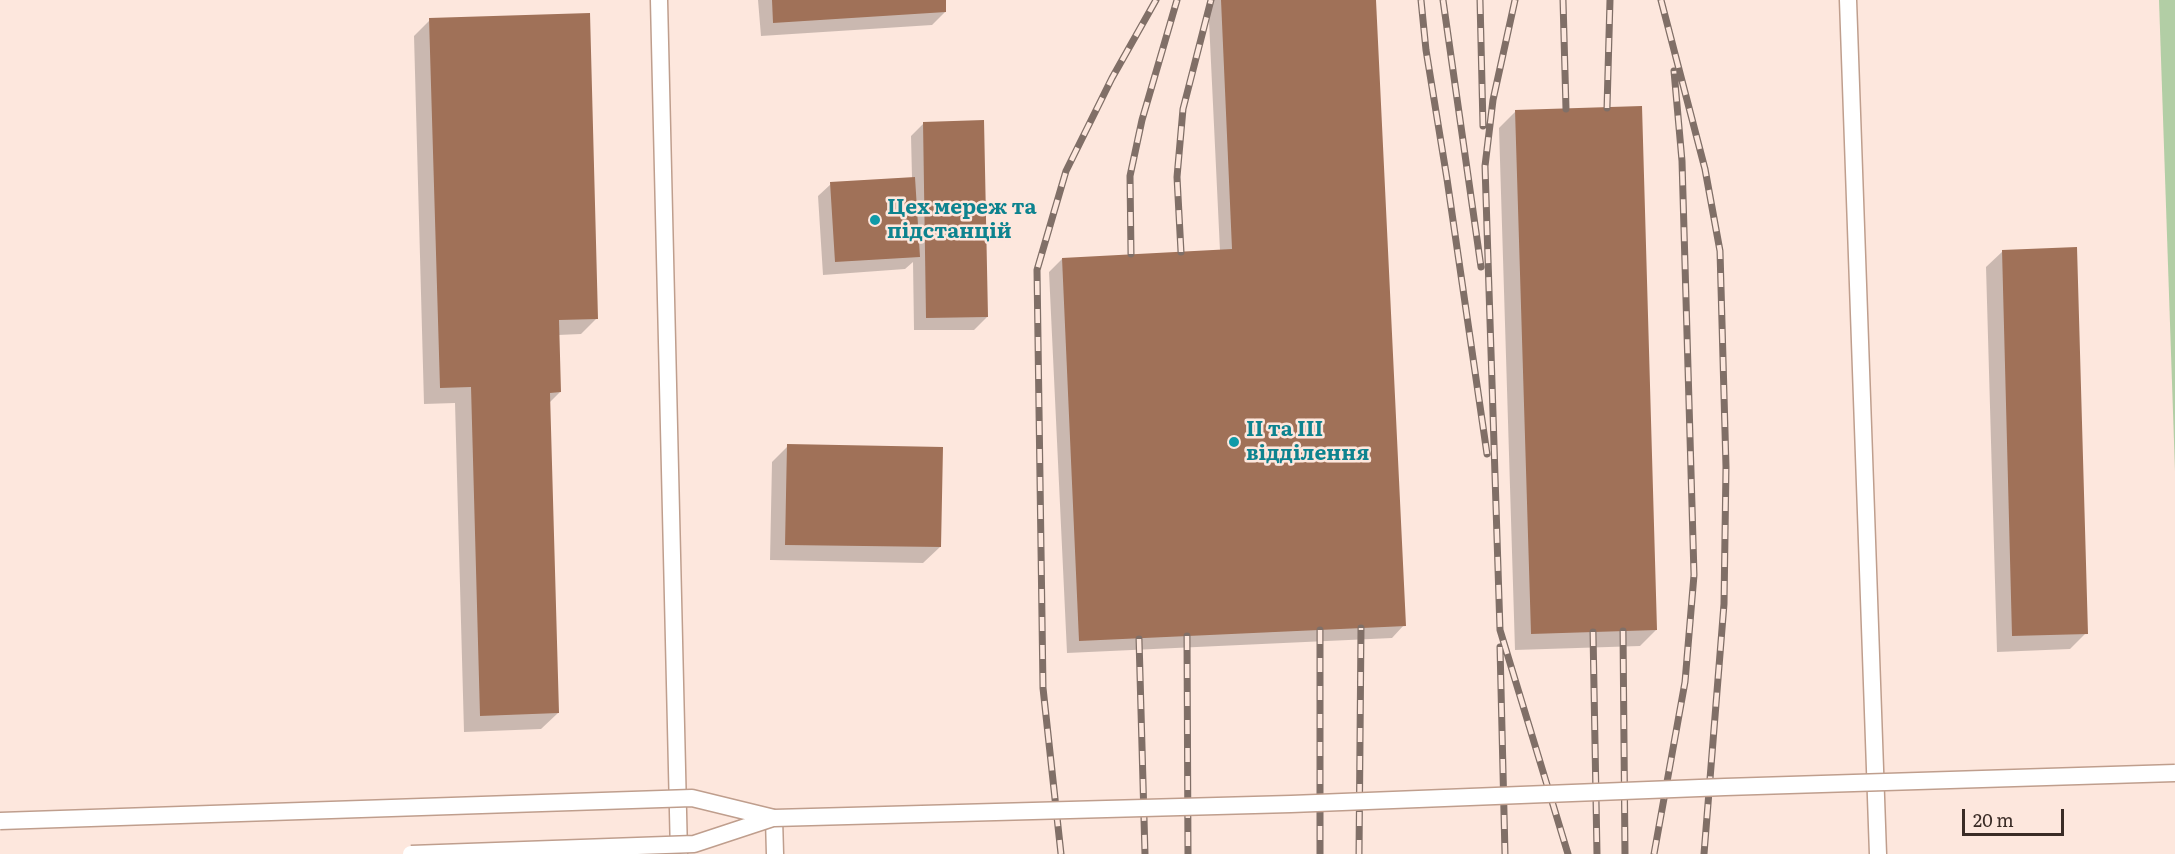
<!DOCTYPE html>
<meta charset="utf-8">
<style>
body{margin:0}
#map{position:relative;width:2175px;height:854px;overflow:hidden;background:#fde7dd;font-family:Literata,serif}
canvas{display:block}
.scale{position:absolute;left:1962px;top:809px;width:102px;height:27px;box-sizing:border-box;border:3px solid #3a2c26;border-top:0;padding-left:8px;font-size:18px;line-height:21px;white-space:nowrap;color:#3a2c26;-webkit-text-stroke:4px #fde7dd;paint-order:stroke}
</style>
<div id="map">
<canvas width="2175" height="854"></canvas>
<div class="scale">20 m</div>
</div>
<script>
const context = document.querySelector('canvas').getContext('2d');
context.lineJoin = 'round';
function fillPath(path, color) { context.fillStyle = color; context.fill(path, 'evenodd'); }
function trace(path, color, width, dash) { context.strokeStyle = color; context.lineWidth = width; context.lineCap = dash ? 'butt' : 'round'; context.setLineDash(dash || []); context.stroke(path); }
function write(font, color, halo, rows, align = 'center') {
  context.font = font + ' Literata,serif'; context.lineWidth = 5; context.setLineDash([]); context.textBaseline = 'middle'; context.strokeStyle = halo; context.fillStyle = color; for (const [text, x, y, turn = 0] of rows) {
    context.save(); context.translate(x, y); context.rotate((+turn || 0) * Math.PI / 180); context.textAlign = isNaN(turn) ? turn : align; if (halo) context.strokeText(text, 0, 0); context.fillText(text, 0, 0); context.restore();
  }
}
fillPath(new Path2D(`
 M2159,0H2175V471Z`), '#b2cea5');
fillPath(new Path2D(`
 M758,0H944L945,12L932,25L761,36Z
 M1208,0H1375L1404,625L1392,638L1067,653L1049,272L1062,259L1220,251Z
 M430,20L597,318L581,334L558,335L560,392L549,403L558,713L541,729L464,732L455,403L424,404L414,36Z
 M1516,111L1656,630L1640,646L1515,650L1499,128Z
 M924,123L987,317L974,330H914L913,262L905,269L823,275L818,196L831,184L912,178L911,136Z
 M2003,251L2086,633L2070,649L1997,652L1986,267Z
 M788,446L940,547L923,563L770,560L772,462Z`), '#0003');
fillPath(new Path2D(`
 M772,0H946V12L773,23Z
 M1221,0H1376L1406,626L1079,641L1062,258L1232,249Z
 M590,13L598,319L559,320L561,392L550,393L559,713L480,716L471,387L440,388L429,18Z
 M1642,106L1657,630L1531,634L1515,110Z
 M984,120L988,317L926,318L923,122Z
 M915,177L920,257L835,262L830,182Z
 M2077,247L2088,634L2012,636L2002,250Z
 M787,444L943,447L941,547L785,545Z`), '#a07158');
const service = new Path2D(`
 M659,0L679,854
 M1848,0L1878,854
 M774,818L775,854`);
trace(service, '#bf9e8d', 19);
trace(service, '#fff', 16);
const rail = new Path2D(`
 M1421,0L1426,50L1447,179L1487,454
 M1443,0L1481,267
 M1480,0L1483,126
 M1515,0L1493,100L1485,166L1500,630L1568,854
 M1563,0L1566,109
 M1661,0L1705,169L1720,251L1726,467L1724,604L1704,854
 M1607,108L1610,0
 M1181,252L1177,177L1183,109L1211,0
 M1131,254L1130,176L1142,120L1177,0
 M1320,630V854
 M1623,631L1625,854
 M1593,632L1597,854
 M1187,636L1188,854
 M1139,639L1145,854
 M1500,647L1505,854
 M1061,854L1043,688L1037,270L1066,171L1112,78L1156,0
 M1359,854L1361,628
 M1654,854L1685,682L1694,575L1682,161L1674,71`);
trace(rail, '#806f67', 7);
trace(rail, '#fde7dd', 4.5, [14]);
const serviceBridge = new Path2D(`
 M0,821L692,798L774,818L1291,804L1725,787L2175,773
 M411,854L694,844L773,818`);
trace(serviceBridge, '#bf9e8d', 19, []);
trace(serviceBridge, '#fff', 16);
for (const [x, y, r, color] of [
 [875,220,6,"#0f9aa8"],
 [1234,442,6,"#0f9aa8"]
]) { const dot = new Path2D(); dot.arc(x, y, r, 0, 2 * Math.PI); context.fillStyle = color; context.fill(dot); trace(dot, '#fde7dd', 2); }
write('bold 21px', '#0d838f', '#fde7dd', [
 ["Цех мереж та",887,208],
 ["підстанцій",887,232],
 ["II та III",1246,430],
 ["відділення",1246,454]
], 'left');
</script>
